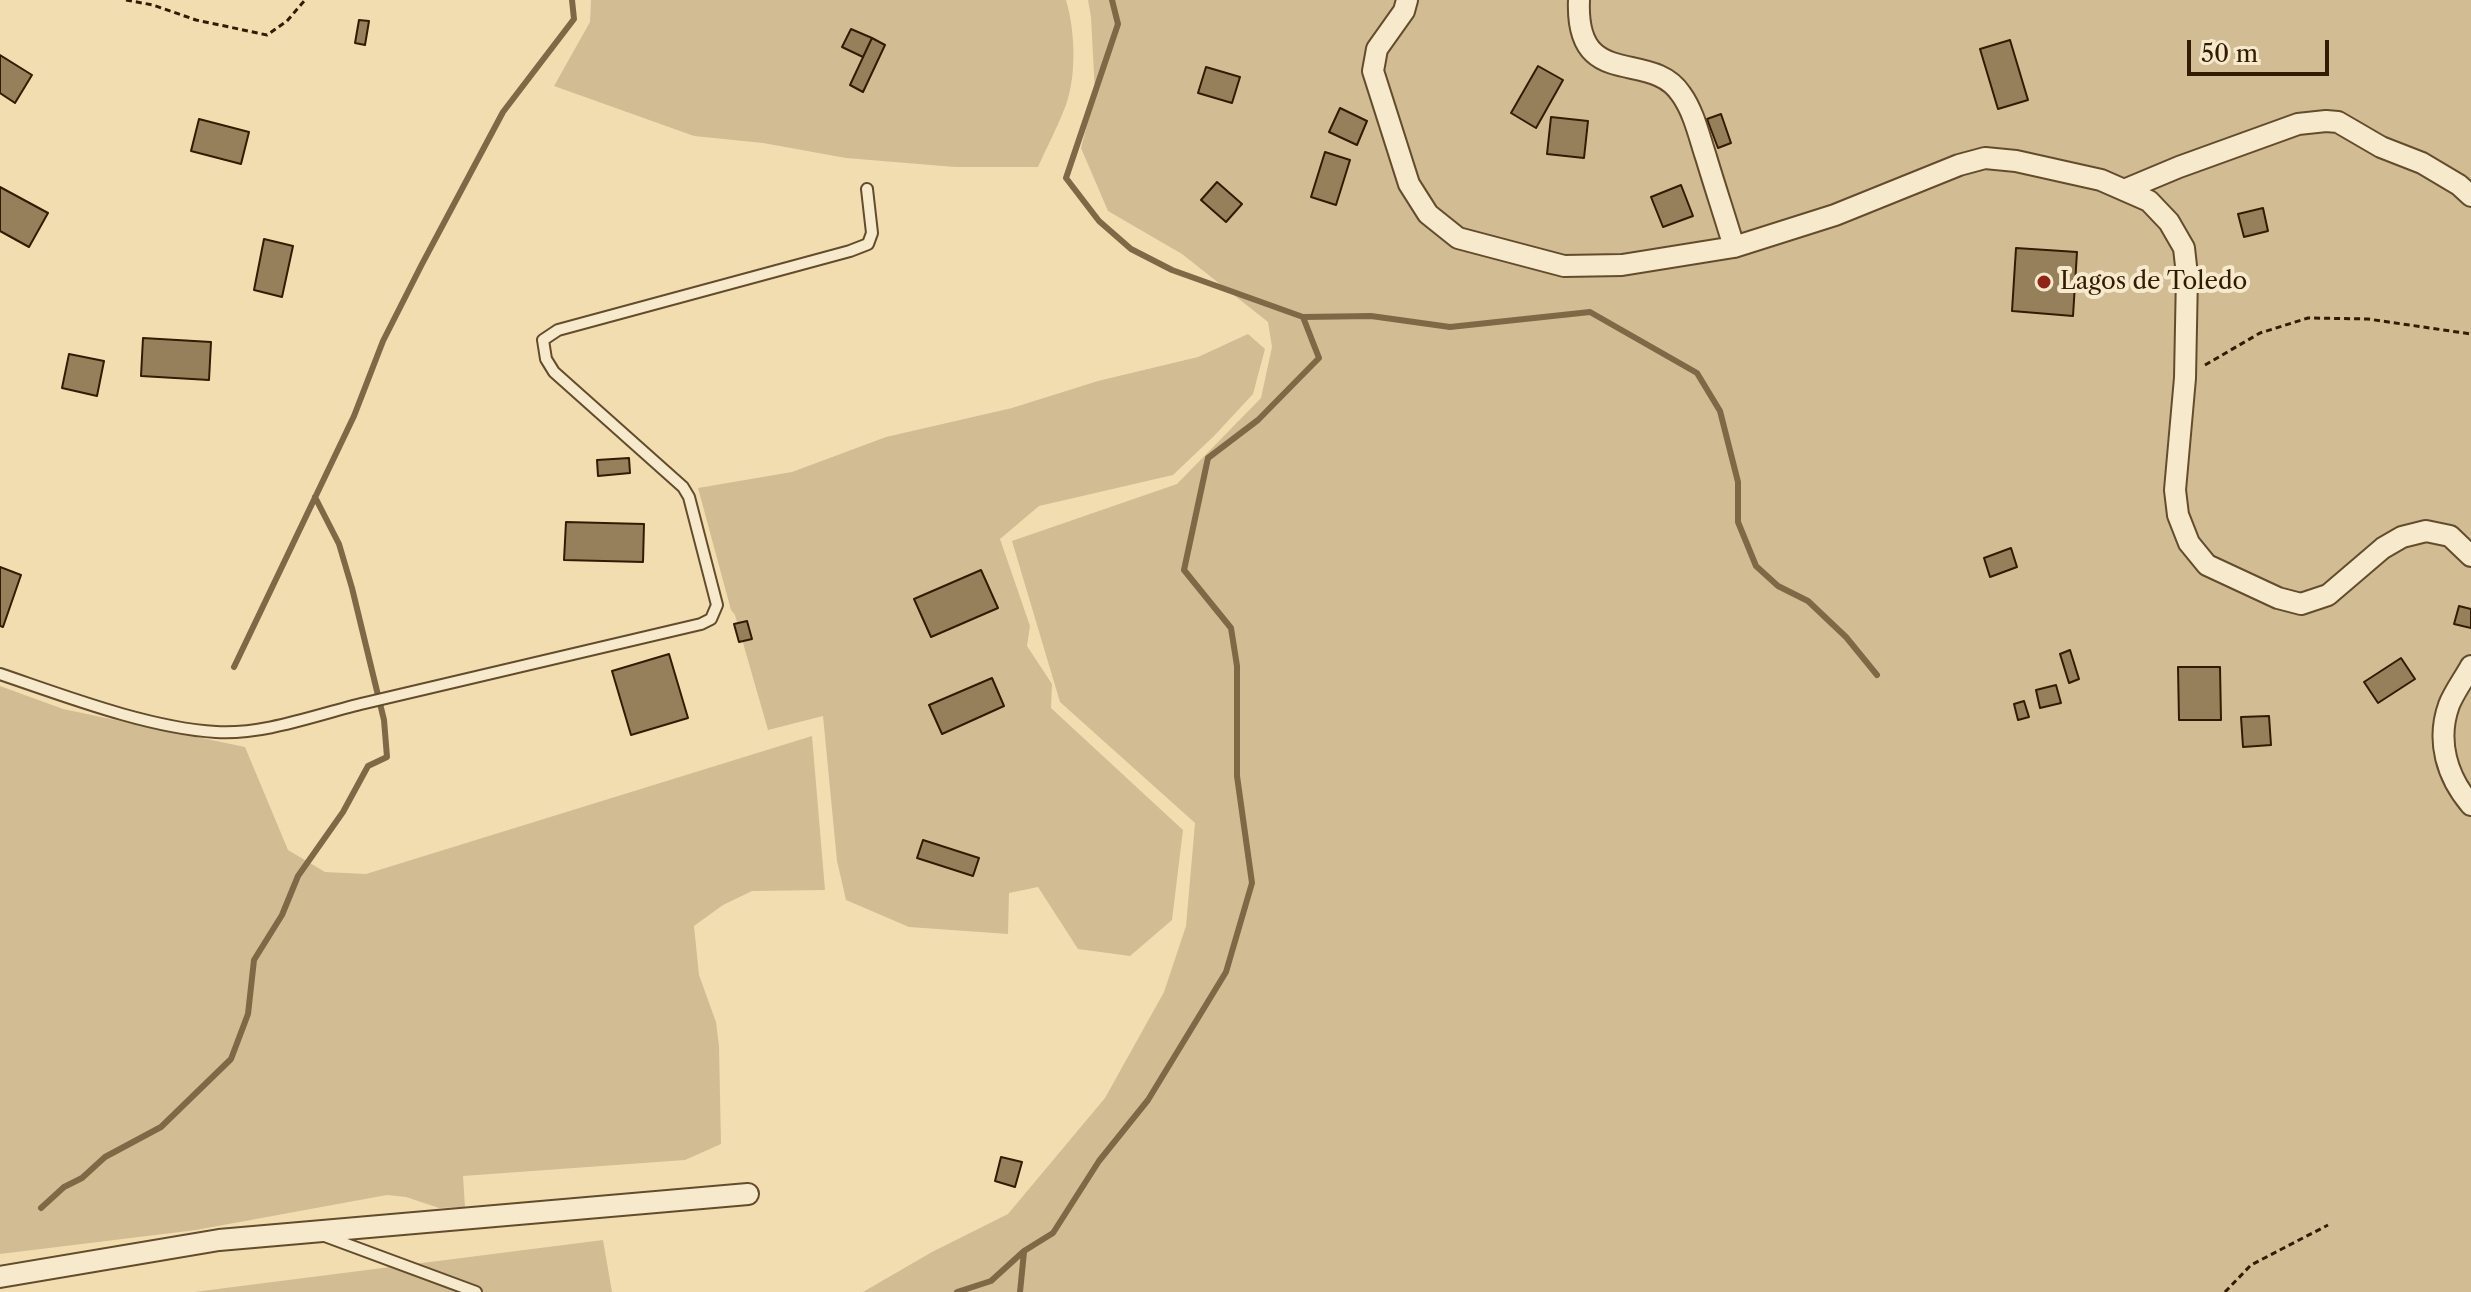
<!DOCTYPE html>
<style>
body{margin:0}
#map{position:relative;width:2471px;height:1292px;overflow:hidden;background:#f2ddb1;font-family:"Libre Caslon Text",serif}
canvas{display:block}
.scale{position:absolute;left:2187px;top:40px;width:142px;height:36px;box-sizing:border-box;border:4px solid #331b00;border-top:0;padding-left:10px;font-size:24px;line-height:28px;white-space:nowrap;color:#331b00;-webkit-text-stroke:6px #f7e9cc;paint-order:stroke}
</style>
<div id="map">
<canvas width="2471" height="1292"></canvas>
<div class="scale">50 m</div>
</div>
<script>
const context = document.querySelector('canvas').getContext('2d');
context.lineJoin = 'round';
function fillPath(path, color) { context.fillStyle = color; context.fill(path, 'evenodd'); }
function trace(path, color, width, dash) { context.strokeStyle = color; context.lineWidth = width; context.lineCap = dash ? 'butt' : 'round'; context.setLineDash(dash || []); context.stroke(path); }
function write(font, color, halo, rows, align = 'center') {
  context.font = font + ' "Libre Caslon Text",serif'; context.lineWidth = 8; context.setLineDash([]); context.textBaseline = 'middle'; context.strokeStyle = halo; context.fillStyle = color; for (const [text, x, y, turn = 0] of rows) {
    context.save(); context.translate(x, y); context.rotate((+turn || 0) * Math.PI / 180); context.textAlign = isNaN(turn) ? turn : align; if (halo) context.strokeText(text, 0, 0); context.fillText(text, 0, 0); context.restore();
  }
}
fillPath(new Path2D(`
 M591,0H1066C1075,30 1077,74 1066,105C1058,126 1047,147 1038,167H955L846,158L763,143L694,136L554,86L590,22Z
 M1088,0H2471V1292H863L932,1252L1008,1214L1105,1098L1164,992L1186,926L1195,823L1060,702L1012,541L1177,484L1261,398L1272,347L1268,322L1182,254L1108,211L1081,148L1095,94L1091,17Z
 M1248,334L1265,349L1253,394L1214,436L1173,475L1039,506L1000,539L1030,626L1027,646L1052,684L1051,708L1183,830L1172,920L1130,956L1078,949L1038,887L1009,893L1008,934L909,927L846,900L837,861L823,716L768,730L735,615L731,610L698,488L792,472L886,437L1012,408L1098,381L1198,357Z
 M0,686L63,709L245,747L288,850L325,872L366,874L812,736L825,890L752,891L723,905L694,926L699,975L716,1022L719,1046L721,1144L685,1160L463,1176L465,1207L439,1208L406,1197L387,1195L196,1230L0,1254Z
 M603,1240L612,1292H194Z`), '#d2bc93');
trace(new Path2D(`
 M1112,0L1118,24L1066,178L1099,221L1131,249L1172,270L1303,317L1371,316L1450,327L1590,312L1697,373L1720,411L1738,482V522L1756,566L1778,586L1808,601L1846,637L1877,675
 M234,667L354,416L383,341L422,264L503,112L574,19L572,0
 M41,1208L64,1187L82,1178L105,1157L161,1127L231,1059L248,1014L254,960L282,915L298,876L343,812L368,766L387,757L384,720L352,588L339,544L315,497
 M957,1292L991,1281L1024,1251L1053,1233L1099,1161L1148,1100L1226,972L1252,883L1237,776V666L1231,628L1184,570L1208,458L1258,420L1319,358L1303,317
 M1020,1292L1024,1252`), '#7f6846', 6);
const building = new Path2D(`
 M359,20L369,21L365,45L355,43Z
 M851,29L872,38L863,57L842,47Z
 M872,38L885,45L863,92L850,85Z
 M2010,40L2028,100L1998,109L1980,49Z
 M0,55L32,75L15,103L0,93Z
 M1538,66L1563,80L1536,128L1511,113Z
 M1206,67L1240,77L1232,103L1198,93Z
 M1340,108L1367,121L1357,145L1329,132Z
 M1721,114L1731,143L1718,148L1707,119Z
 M1551,117L1588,121L1584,158L1547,154Z
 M199,119L249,132L241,164L191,151Z
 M1325,152L1350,160L1336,205L1311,197Z
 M1217,182L1242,204L1226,222L1201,200Z
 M1681,185L1693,216L1663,227L1651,197Z
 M0,187L48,213L29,247L0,231Z
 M2263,208L2268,231L2244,237L2238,214Z
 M264,239L293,246L282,297L254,290Z
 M2016,248L2077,252L2073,316L2012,311Z
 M143,338L211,342L209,380L141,376Z
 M69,354L104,361L97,396L62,388Z
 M629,458L630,473L598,476L597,460Z
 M566,522L644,524L643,562L564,560Z
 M2011,548L2017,567L1990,577L1984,558Z
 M0,567L21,575L3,627L0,626Z
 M981,570L998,608L931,637L914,599Z
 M2459,606L2471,609V628L2454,624Z
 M747,621L752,639L739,642L734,624Z
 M2070,650L2079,679L2069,683L2060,654Z
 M669,654L688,718L631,735L612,671Z
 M2401,658L2415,679L2378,703L2364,682Z
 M2178,667H2220L2221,720H2179Z
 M992,678L1004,706L942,734L929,705Z
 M2056,685L2061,703L2040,708L2036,690Z
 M2024,701L2029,717L2018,720L2014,704Z
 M2269,716L2271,745L2243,747L2241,717Z
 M923,840L979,858L973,876L917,858Z
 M1001,1157L1022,1162L1015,1187L995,1181Z`);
fillPath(building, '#96805c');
trace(building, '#331b00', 2);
const lane = new Path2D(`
 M0,674C65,696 148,728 216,732C265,735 318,714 365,703C477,677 589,651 701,624L711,619L717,605L689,497L683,487L554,372L546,359L543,340L558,330L850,251L868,244L872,233L867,189
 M322,1235L476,1292`);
const street = new Path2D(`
 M1407,0L1404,11L1377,49L1373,71L1409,184L1428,214L1458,238L1564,266L1622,265L1734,247L1835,215L1959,165L1985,158L2016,161L2101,180L2149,201L2169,222L2184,248L2187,275L2185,378L2175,490L2178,515L2189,543L2207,565L2278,598L2301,604L2328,595L2383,548L2402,537L2426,531L2450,536L2471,556
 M1579,0C1575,93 1651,48 1681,94C1694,112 1699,136 1706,157C1715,187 1725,217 1734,247
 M2124,190L2179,167L2298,124L2326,121L2338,122L2381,147L2422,163L2459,185L2471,196
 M2471,666C2464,679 2454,692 2449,705C2436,741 2447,777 2471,805
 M0,1277L219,1240L748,1194`);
trace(lane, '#634c2c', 14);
trace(street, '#634c2c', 24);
trace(new Path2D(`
 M126,0L153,5L196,20L267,35L287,21L305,0
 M2205,365L2260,333L2308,318L2368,319L2471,334
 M2225,1292L2251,1265L2328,1225`), '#331b00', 3, [6, 4]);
trace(lane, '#f7e9cc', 10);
trace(street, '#f7e9cc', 20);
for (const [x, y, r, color] of [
 [2044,282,8,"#8f2418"]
]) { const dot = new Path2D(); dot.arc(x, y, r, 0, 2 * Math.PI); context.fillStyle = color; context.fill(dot); trace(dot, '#f7e9cc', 3); }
write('24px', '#331b00', '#f7e9cc', [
 ["Lagos de Toledo",2060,282]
], 'left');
</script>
